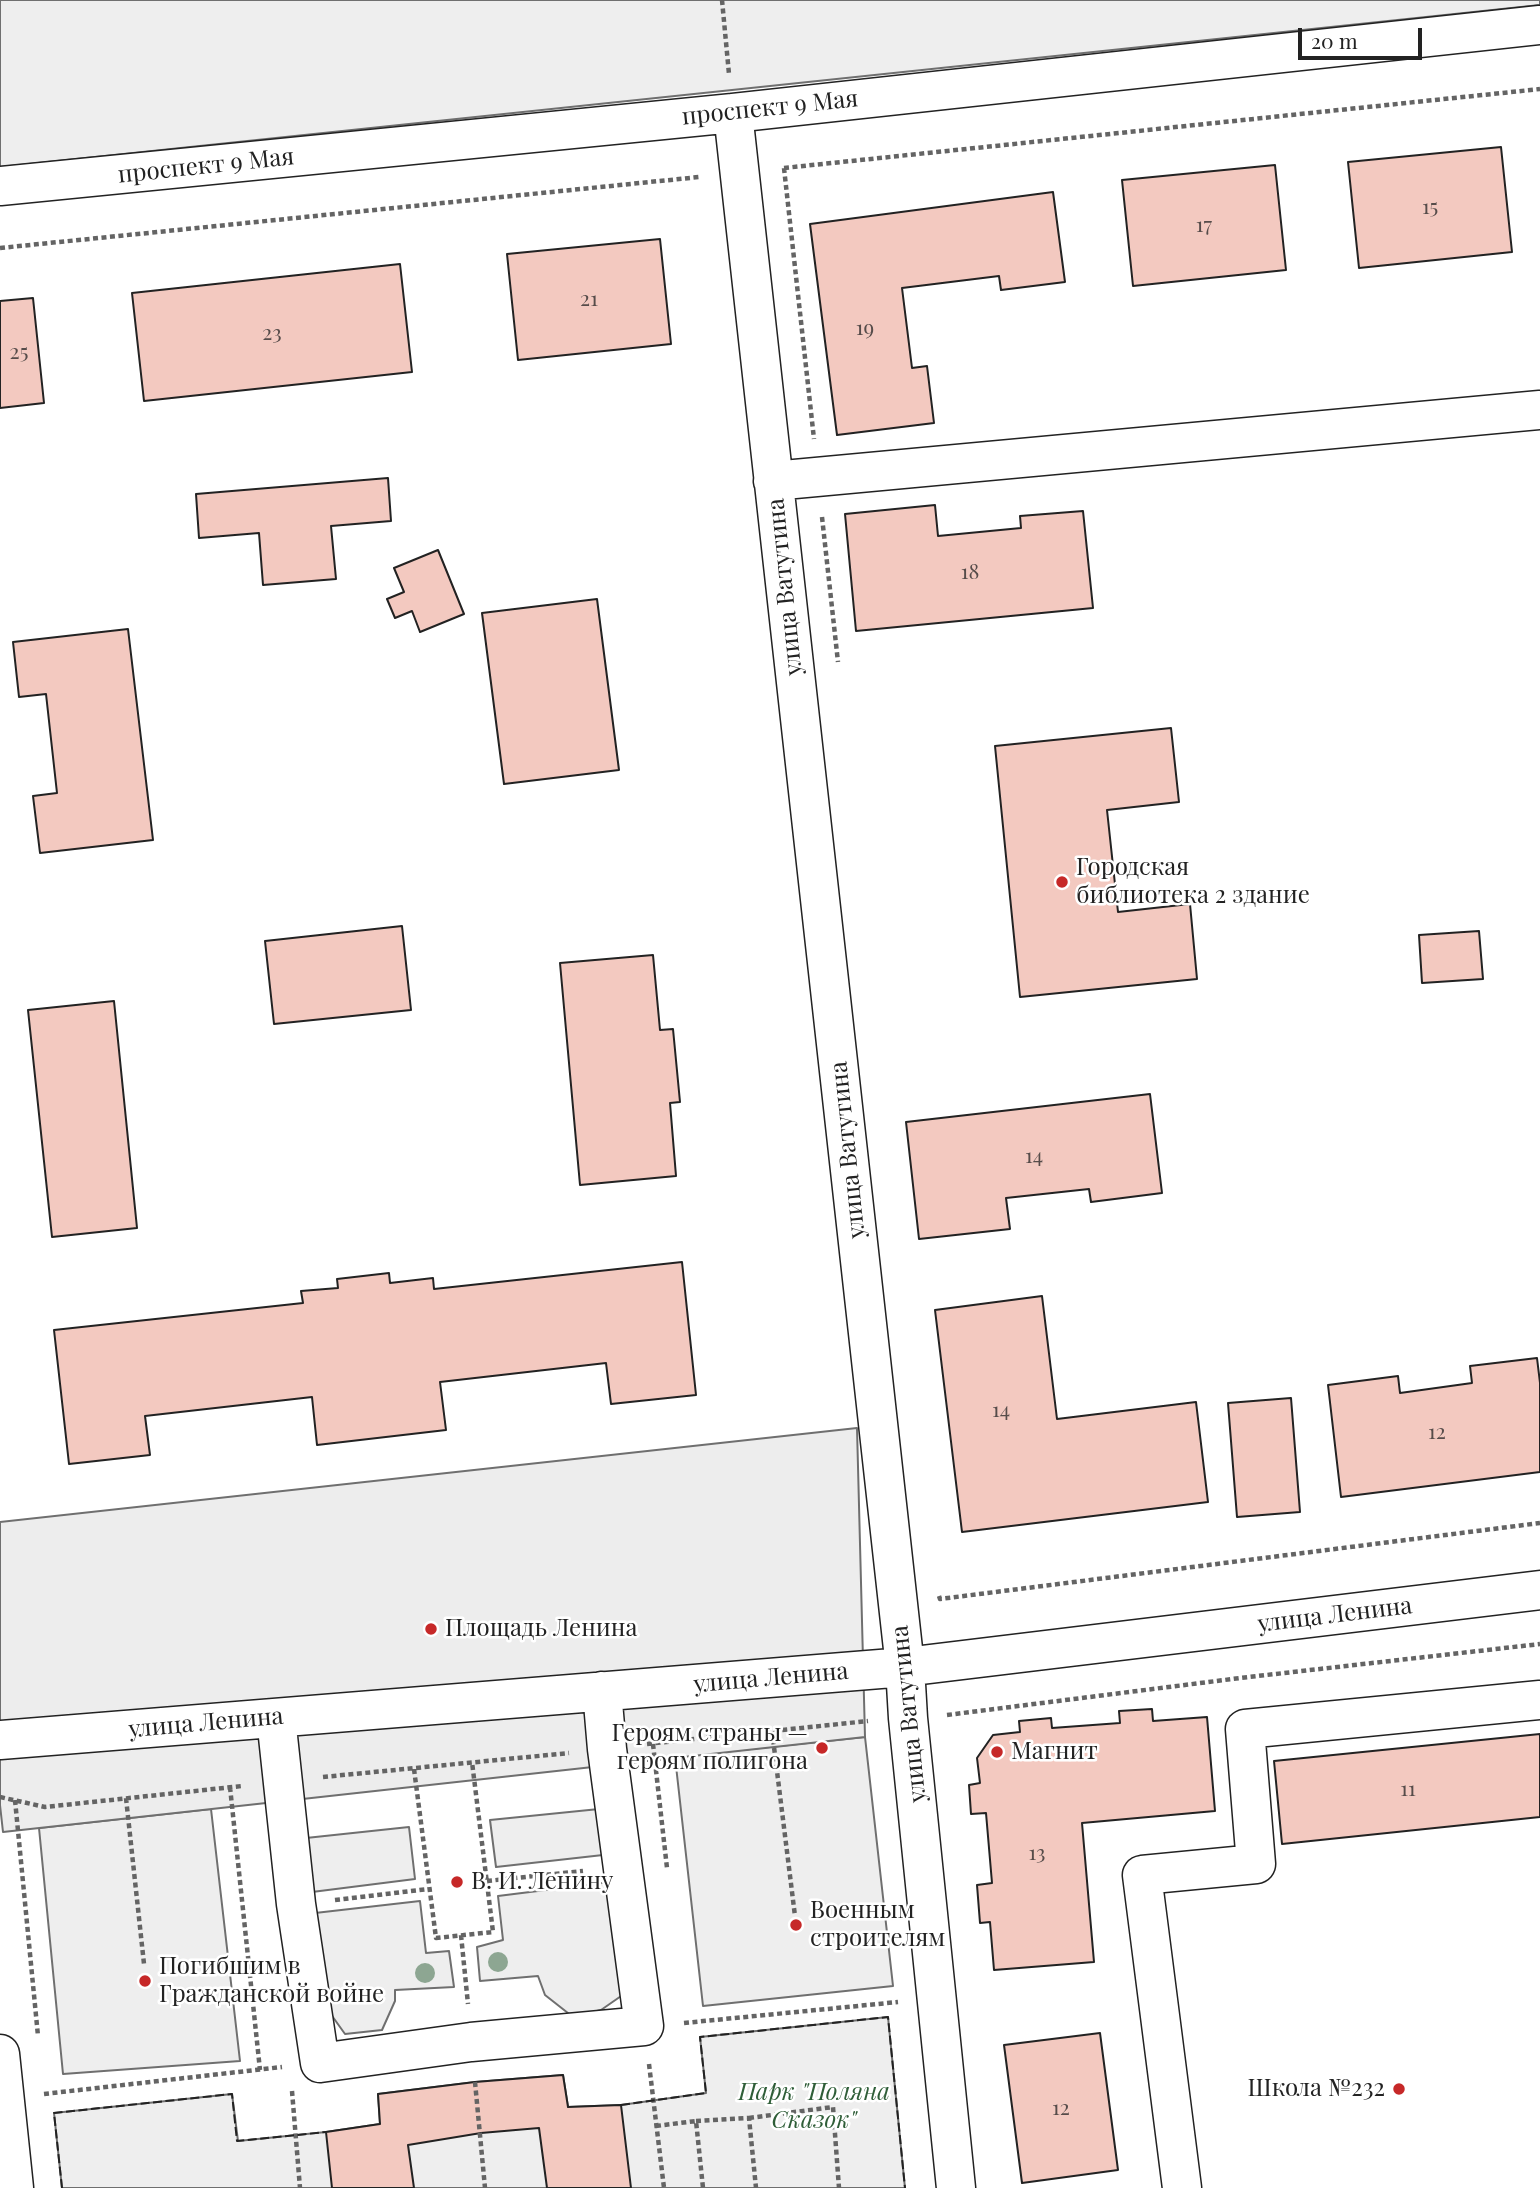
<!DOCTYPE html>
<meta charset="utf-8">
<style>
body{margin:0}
#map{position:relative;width:1540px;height:2188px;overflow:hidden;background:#fff;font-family:"Playfair Display",serif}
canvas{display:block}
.scale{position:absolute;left:1298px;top:28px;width:124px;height:32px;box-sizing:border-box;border:4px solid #222;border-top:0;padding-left:9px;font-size:21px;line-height:24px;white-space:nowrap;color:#222;-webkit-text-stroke:5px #fff;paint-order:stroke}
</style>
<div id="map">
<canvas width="1540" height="2188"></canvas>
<div class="scale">20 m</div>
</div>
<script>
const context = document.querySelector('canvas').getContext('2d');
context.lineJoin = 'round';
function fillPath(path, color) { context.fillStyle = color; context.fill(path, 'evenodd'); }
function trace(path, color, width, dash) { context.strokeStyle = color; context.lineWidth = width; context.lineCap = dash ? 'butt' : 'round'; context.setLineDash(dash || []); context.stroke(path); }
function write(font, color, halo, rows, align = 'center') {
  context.font = font + ' "Playfair Display",serif'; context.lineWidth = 5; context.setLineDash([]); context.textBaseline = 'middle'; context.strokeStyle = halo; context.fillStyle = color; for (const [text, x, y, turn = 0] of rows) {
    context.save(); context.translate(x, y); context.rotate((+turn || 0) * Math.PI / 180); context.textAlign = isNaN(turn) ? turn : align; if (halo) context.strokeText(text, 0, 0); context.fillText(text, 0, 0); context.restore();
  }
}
const green = new Path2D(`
 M0,0H1540V5L0,167Z
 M865,1737L893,1986L703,2006L675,1757Z
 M211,1809L240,2061L63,2074L39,1828Z
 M599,1809L603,1855L496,1867L490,1820Z
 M409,1827L415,1879L312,1892L306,1838Z
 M610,1882L624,1994L601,2010L573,2017L545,1995L538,1976L480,1981L477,1947L503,1940L498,1896Z
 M420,1901L426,1953L449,1951L454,1987L395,1990V2001L382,2030L345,2034L325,2006L315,1913Z
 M888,2017L905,2188H62L54,2113L232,2094L238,2141L326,2132L380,2124L378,2094L475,2082L563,2075L568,2107L621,2105L706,2093L700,2037Z`);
fillPath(green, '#eee');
trace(green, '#6f6f6f', 2);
const parking = new Path2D(`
 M857,1428L865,1737L3,1832L0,1805V1522Z`);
fillPath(parking, '#ededed');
trace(parking, '#6f6f6f', 2);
const building = new Path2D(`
 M1501,147L1512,252L1359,268L1348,162Z
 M1275,165L1286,270L1133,286L1122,180Z
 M1053,192L1065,282L1001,290L999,276L902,288L912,368L927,366L934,423L837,435L810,224Z
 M660,239L671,344L518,360L507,254Z
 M400,264L412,372L144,401L132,293Z
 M33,298L44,403L0,408V301Z
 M388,478L391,521L331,526L336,579L263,585L259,533L199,538L196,494Z
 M935,505L938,536L1021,528L1020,516L1083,511L1093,608L856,631L845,514Z
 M438,550L464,614L420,632L412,611L395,618L387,599L404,592L394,568Z
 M597,599L619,770L504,784L482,613Z
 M128,629L153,840L40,853L33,796L57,793L46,694L19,697L13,642Z
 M1171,728L1179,802L1107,810L1118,912L1190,904L1197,979L1020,997L995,746Z
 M402,926L411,1010L274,1024L265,941Z
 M1479,931L1483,979L1422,983L1419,935Z
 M653,955L660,1030L673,1029L680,1102L670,1103L676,1176L580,1185L560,963Z
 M114,1001L137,1228L52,1237L28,1010Z
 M1150,1094L1162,1193L1091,1202L1089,1189L1006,1198L1010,1229L919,1239L906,1122Z
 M682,1262L696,1395L611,1404L606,1363L440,1382L446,1430L317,1445L312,1397L145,1416L150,1455L69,1464L54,1330L303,1303L301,1291L338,1288L337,1279L389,1273L390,1283L433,1278L434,1289Z
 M1042,1296L1057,1419L1196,1402L1208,1502L962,1532L935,1310Z
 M1537,1358L1540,1383V1472L1341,1497L1328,1385L1398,1376L1400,1393L1472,1383L1470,1366Z
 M1291,1398L1300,1512L1237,1517L1228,1403Z
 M1152,1709L1153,1721L1207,1717L1215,1811L1082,1823L1094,1962L994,1970L990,1922L980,1923L977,1885L992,1883L986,1813L971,1814L969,1785L980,1783L977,1758L993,1735L1020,1732L1019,1721L1051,1718L1052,1728L1120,1723L1119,1711Z
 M1540,1734V1817L1282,1844L1274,1761Z
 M1100,2033L1118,2170L1022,2183L1004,2045Z
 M563,2075L568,2107L621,2105L631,2188H547L539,2128L481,2133L408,2145L414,2188H332L326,2132L380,2124L378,2094L475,2082Z`);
fillPath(building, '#f3c9c0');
trace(building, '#222', 2);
const minor = new Path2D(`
 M733,113L905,1667L908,1718L956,2188
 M0,186L733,113L1540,25
 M773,481L1540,410
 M276,1718L296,1904L320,2063L471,2042L644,2026L607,1749L602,1691
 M0,1740L905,1667L1540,1590
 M0,2054L14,2188
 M1182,2188L1142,1875L1256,1864L1245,1729L1540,1700`);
trace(minor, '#222', 41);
trace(new Path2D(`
 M722,0L729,74
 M784,168L814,439
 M784,168L1540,89
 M0,248L699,177
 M822,517L838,662
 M939,1596L940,1599L1540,1523
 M947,1715L1240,1678L1540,1644
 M772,1731L795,1916
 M647,1744L868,1721
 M653,1744L667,1868
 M414,1769L436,1938L493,1932L472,1762
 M323,1777L569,1753
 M230,1787L260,2070
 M0,1797L45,1807L242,1786
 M126,1798L144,1964
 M15,1800L38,2036
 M487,1881L583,1871
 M335,1900L428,1889
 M461,1935L468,2004
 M684,2023L898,2002
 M649,2064L664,2188
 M475,2082L485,2188
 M292,2091L300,2188
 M44,2094L282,2067
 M749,2118L833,2107L839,2188
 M696,2121L749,2118L756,2188
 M656,2126L696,2121L703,2188`), '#646464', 4.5, [5, 3.5]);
trace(minor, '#fff', 38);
trace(new Path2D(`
 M621,2105L706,2093L700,2037L888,2017L905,2188
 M62,2188L54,2113L232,2094L237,2141L326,2132`), '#222', 2, [9, 3.5]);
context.fillStyle = '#8da692';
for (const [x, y] of [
 [498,1962],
 [425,1973]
]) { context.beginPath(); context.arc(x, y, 10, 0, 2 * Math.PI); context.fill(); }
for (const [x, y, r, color] of [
 [1062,882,7,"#c62828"],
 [431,1629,7,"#c62828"],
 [822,1748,7,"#c62828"],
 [997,1752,7,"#c62828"],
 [457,1882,7,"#c62828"],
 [796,1925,7,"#c62828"],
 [145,1981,7,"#c62828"],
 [1399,2089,7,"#c62828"]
]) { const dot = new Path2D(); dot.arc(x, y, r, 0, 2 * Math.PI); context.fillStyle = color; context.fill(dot); trace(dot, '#fff', 2.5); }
write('21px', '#564c4a', null, [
 ["15",1430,207],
 ["17",1204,225],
 ["21",589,299],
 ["19",865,328],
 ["23",272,333],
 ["25",19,352],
 ["18",970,572],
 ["14",1034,1156],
 ["14",1001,1410],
 ["12",1437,1432],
 ["11",1408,1789],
 ["13",1037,1853],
 ["12",1061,2108]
]);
write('24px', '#222', '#fff', [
 ["проспект 9 Мая",770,108,-6],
 ["проспект 9 Мая",206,166,-6],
 ["улица Ватутина",785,587,-96],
 ["улица Ватутина",848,1150,-96],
 ["улица Ленина",1335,1615,-7],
 ["улица Ленина",771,1678,-5],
 ["улица Ватутина",909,1714,-96],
 ["улица Ленина",206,1723,-5]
]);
write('24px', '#222', '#fff', [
 ["Городская",1076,868],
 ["библиотека 2 здание",1076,896],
 ["Площадь Ленина",445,1629],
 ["Героям страны —",808,1734,"right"],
 ["героям полигона",808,1762,"right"],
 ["Магнит",1011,1752],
 ["В. И. Ленину",471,1882],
 ["Военным",810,1911],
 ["строителям",810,1939],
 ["Погибшим в",159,1967],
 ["Гражданской войне",159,1995],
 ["Школа №232",1385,2089,"right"]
], 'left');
write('italic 24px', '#2f5e38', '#fff', [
 ["Парк \"Поляна",814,2093],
 ["Сказок\"",814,2121]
]);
</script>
